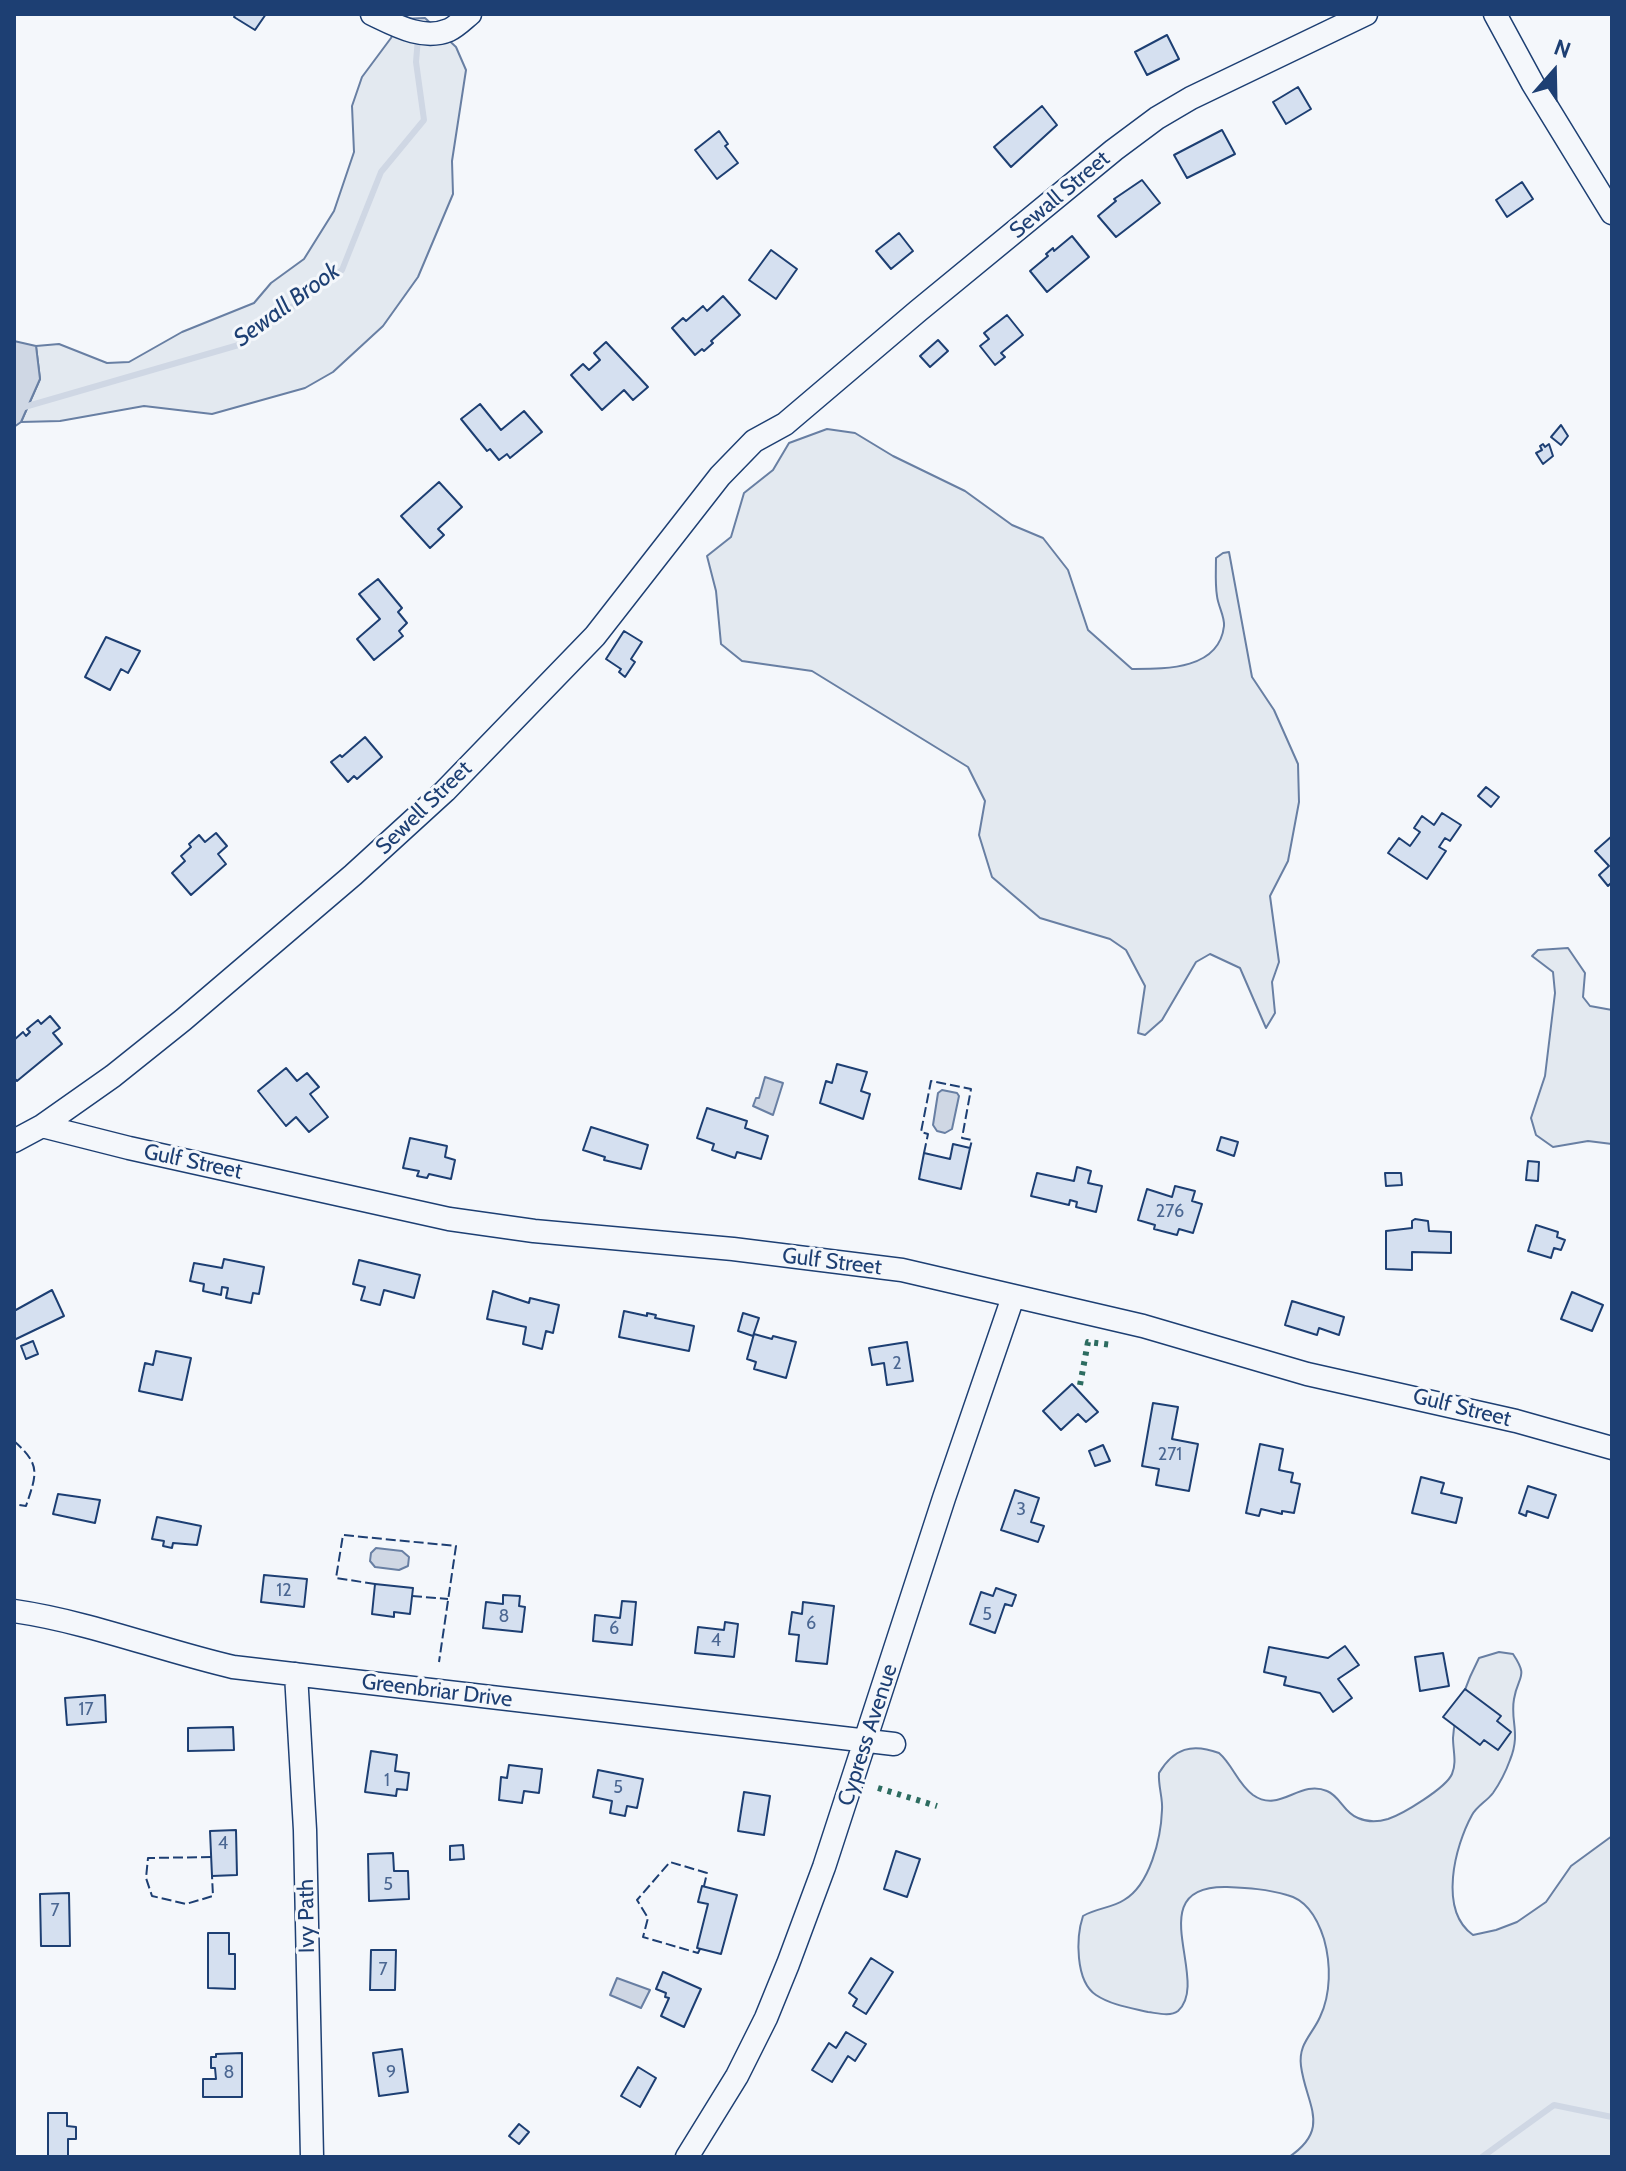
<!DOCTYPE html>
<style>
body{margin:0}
#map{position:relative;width:1626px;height:2171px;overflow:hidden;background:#f4f7fb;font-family:Cabin,sans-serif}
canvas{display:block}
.frame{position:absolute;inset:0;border:16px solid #1d3f73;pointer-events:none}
.north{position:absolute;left:1514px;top:32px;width:80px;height:80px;-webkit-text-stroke:6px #f4f7fb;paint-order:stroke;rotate:20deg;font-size:22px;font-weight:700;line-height:32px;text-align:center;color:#1d3f73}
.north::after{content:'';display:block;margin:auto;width:28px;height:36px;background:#1d3f73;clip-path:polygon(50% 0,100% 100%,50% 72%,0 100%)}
</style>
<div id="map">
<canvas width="1626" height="2171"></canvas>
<div class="frame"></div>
<div class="north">N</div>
</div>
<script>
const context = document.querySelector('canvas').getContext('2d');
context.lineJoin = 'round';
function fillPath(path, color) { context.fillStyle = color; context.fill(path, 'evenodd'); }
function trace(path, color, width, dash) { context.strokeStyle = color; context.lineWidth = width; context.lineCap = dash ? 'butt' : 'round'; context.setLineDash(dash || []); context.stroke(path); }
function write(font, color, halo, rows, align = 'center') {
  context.font = font + ' Cabin,sans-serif'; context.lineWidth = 6; context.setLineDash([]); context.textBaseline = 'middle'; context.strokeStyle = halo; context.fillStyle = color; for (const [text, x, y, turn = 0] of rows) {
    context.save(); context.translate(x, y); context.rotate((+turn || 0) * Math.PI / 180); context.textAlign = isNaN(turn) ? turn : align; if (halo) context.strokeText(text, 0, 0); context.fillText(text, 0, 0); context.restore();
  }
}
const green = new Path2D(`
 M425,18L456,47L466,70L452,161L453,194L418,277L383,326L333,372L305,388L212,414L144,406L60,421L21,422L40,379L36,346L59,344L107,363L129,362L182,332L254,303L271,283L304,259L334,211L354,152L352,106L362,77L391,38L401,19Z
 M827,429L855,433L893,456L965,491L1012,525L1043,538L1068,570L1088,630L1132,669C1165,669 1219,670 1224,626C1225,617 1218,606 1217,596C1215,584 1216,571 1216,558L1223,553L1229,552L1252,677L1274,710L1298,764L1299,802L1288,861L1270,896L1279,962L1272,982L1275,1013L1266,1028L1240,968L1210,954L1196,962L1162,1020L1145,1035L1138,1033L1145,986L1126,950L1110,939L1040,918L992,877L979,835L985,801L968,767L812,671L742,661L721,644L716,591L707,556L731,537L744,493L773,470L789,443Z
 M1568,948L1585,973L1583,997L1590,1006L1612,1010V1144L1588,1141L1553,1147L1536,1135L1531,1118L1545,1076L1555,993L1553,972L1532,956L1538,950Z
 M1499,1652L1513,1654C1529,1678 1518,1675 1514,1699C1510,1721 1521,1733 1510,1760C1506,1771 1500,1783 1493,1793C1487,1801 1477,1806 1472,1815C1455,1846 1438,1910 1473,1935L1496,1930L1517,1922L1546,1902L1571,1866L1612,1836V2157H1289C1332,2128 1306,2105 1301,2066C1298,2044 1312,2035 1320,2017C1331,1994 1331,1964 1324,1939C1318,1920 1308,1900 1287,1895C1267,1889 1248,1888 1227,1887C1138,1885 1212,1981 1178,2011C1170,2017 1157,2013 1148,2012C1131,2008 1111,2005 1096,1995C1075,1981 1076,1937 1083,1916C1096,1908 1112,1908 1124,1900C1150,1885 1161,1838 1162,1810C1163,1798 1158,1786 1159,1773C1174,1748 1192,1743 1219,1753C1233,1765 1237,1783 1253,1795C1280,1814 1299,1779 1327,1791C1340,1796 1344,1813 1358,1818C1367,1822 1378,1822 1388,1819C1403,1814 1446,1788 1452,1774C1457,1762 1453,1751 1453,1738C1454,1714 1468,1679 1479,1658Z`);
fillPath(green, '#e3e9f0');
trace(green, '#687fa3', 2);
const water = new Path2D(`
 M14,341L36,346L40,379L21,422L14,427Z
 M765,1077L783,1083L773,1115L753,1106L756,1098H759Z
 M942,1090L957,1093L959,1096L952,1129L945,1133L937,1131L933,1125L938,1093Z
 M376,1548L402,1551L409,1557L408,1566L399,1570L375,1567L370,1561L371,1553Z
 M617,1978L650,1990L641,2008L610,1995Z`);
fillPath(water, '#cfd7e4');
trace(water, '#687fa3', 2);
trace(new Path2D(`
 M14,410L242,344L342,270L381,172L424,120L416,62L418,38
 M1482,2157L1554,2105L1612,2117`), '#cfd7e4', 6);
const building = new Path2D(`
 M236,14H266L255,30L234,17Z
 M1167,35L1179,59L1147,75L1135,52Z
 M1298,87L1311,109L1286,124L1273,102Z
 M1042,106L1057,125L1011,167L994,147Z
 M1222,130L1235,154L1187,178L1174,155Z
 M719,131L728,144L725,146L738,163L717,179L695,150Z
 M1142,180L1160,203L1116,237L1098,216L1116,201L1114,199Z
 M1522,182L1533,199L1507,217L1496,200Z
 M899,233L913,251L891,269L876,251Z
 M1072,236L1089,257L1047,292L1030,271L1048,256L1046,254L1053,248L1054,251Z
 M771,250L797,269L776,299L749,280Z
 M723,296L740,315L711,341L713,343L704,351L702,349L695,355L672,328L683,318L686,321L703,306L707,311Z
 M1007,315L1023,335L1001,353L1005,357L995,365L980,346L989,339L984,333Z
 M938,340L948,351L930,367L920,356Z
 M606,342L648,387L633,400L624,390L602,410L571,375L583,364L589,370L600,360L594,353Z
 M480,404L501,430L524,411L542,432L510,458L507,454L499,460L490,449L487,451L461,419Z
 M1561,425L1568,436L1561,445L1551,437Z
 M1543,444L1545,447L1549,444L1553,456L1543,464L1536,453L1542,450L1540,446Z
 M439,482L462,507L438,529L444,535L430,548L401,516Z
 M378,579L402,608L398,612L407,623L399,631L403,636L374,660L357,639L380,619L359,594Z
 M624,631L642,642L631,659L635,662L625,677L619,672L621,669L606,659Z
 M106,637L140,651L128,673L121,669L110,690L85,677Z
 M365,737L382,757L357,779L354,776L348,782L331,762L340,755L342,757Z
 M1486,787L1499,797L1491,807L1478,796Z
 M1442,813L1461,825L1450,841L1445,838L1439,847L1446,851L1427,879L1388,853L1399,838L1410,846L1420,832L1414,828L1422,816L1434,825Z
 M216,833L227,846L218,854L226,864L191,895L172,873L185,861L181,856L191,847L189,844L199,835L205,842Z
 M1612,836V882L1608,886L1599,875L1609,866L1595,851Z
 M50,1016L60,1028L53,1033L62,1044L17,1081L14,1078V1040L23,1032L26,1036L30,1032L27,1029L38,1020L41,1024Z
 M837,1064L867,1072L861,1091L870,1094L863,1119L820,1103L826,1081L832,1083Z
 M286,1068L297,1081L307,1073L319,1087L310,1094L328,1117L309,1132L296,1117L286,1126L258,1091Z
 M707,1108L747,1121L745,1128L768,1136L761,1159L737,1152L735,1158L712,1150L714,1144L697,1138Z
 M591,1127L648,1145L641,1169L604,1160L605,1157L583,1150Z
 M1221,1137L1238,1142L1234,1156L1217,1150Z
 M410,1138L447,1146L445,1157L455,1160L451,1179L429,1174L427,1178L417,1176L419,1171L403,1168Z
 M953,1144L970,1148L961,1189L919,1179L924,1153L950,1159Z
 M1528,1161L1539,1162L1538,1181L1526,1180Z
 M1077,1167L1091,1171L1088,1183L1102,1186L1096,1212L1076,1207L1077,1202L1070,1200L1069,1205L1031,1196L1037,1173L1074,1181Z
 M1385,1173H1401L1402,1185L1386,1186Z
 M1175,1186L1195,1191L1192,1201L1202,1204L1193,1233L1179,1229L1177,1235L1154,1229L1155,1225L1138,1220L1147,1189L1172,1197Z
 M1415,1219L1428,1221L1429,1231L1451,1232V1253L1412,1252V1270L1386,1269V1231L1412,1228V1221Z
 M1536,1225L1558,1232L1557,1237L1565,1240L1561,1250L1554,1248L1551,1258L1528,1251Z
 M224,1259L264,1267L259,1294L253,1293L251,1303L226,1298L228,1288L222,1287L221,1295L203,1291L204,1284L190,1281L194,1263L222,1268Z
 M359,1260L420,1275L414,1298L384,1290L380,1305L361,1300L365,1287L353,1284Z
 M52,1290L64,1316L14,1340V1311Z
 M493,1291L529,1303L530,1298L559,1305L553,1333L546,1331L542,1349L523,1344L526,1327L487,1319Z
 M1572,1292L1603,1305L1592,1331L1561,1319Z
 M1292,1301L1344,1317L1339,1335L1319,1328L1317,1335L1285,1325Z
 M624,1311L647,1316V1313L656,1315L655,1318L694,1326L689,1351L619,1337Z
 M743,1313L759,1318L753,1336L738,1331Z
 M754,1334L772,1339L773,1336L796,1342L786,1378L754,1369L756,1362L747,1359Z
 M33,1341L38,1354L26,1359L21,1346Z
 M907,1342L913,1381L887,1385L884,1363L872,1365L869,1348Z
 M156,1351L191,1358L182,1400L139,1391L145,1363L153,1365Z
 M1072,1384L1098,1412L1086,1422L1078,1414L1061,1430L1043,1411Z
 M1153,1403L1178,1407L1172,1439L1198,1444L1189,1491L1156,1485L1159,1469L1142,1466Z
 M1260,1444L1283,1449L1279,1470L1293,1473L1291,1482L1300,1484L1294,1513L1282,1511V1514L1261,1509L1259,1516L1246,1513Z
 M1103,1445L1110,1461L1095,1466L1089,1451Z
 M1421,1477L1444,1483L1441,1493L1462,1498L1456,1523L1412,1513Z
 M1528,1486L1556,1495L1548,1518L1527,1511L1526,1516L1519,1513Z
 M1015,1490L1039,1498L1031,1522L1044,1526L1038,1542L1001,1530Z
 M58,1494L100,1500L95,1523L53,1514Z
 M157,1517L201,1526L197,1545L173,1543L172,1548L163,1546L164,1541L152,1539Z
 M264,1575L307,1579L304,1607L261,1602Z
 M375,1584L413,1588L410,1614L394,1612V1617L372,1614Z
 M996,1588L1016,1595L1012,1606L1005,1604L995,1633L970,1624L981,1592L993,1596Z
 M503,1595L520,1596L519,1606L525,1607L522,1632L483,1628L486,1602L503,1604Z
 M622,1601L636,1602L632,1645L593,1641L595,1615L620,1618Z
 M803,1602L834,1606L827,1664L796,1661L799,1635L789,1634L792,1612L802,1614Z
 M725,1622L738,1624L734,1657L695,1653L698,1627L724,1630Z
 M1345,1646L1359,1665L1338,1679L1352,1698L1333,1712L1320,1693L1284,1685L1286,1677L1264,1672L1269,1647L1328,1658Z
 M1443,1653L1449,1686L1420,1691L1415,1657Z
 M1465,1689L1501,1716L1497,1721L1511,1732L1498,1750L1484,1740L1480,1745L1443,1717Z
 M105,1695L106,1722L67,1725L65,1698Z
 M233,1727L234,1750L188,1751V1728Z
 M371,1751L397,1755L395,1771L409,1773L407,1790L397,1789L396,1796L365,1792Z
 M509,1765L542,1769L539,1793L524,1791L522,1803L499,1800L501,1777L507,1778Z
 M598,1770L643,1779L637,1808L627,1806L625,1816L610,1813L612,1801L593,1797Z
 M744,1792L770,1796L764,1835L738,1831Z
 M236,1830L237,1875L212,1876L210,1831Z
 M463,1845L464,1859L450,1860V1846Z
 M896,1851L920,1859L907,1897L884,1889Z
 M393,1853L394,1871H408L409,1899L369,1901L368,1854Z
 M702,1886L737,1895L721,1954L697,1948L708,1904L698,1902Z
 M69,1893L70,1946H41L40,1894Z
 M208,1933H229V1954H235V1989L208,1988Z
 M371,1950H396L395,1990H370Z
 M871,1958L893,1972L866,2014L853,2006L857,1999L849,1993Z
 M663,1972L701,1989L684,2027L661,2016L669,1998L665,1997L666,1993L656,1989Z
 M846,2032L866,2044L855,2061L848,2056L832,2082L812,2070L829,2043L836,2048Z
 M402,2049L408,2092L379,2096L373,2053Z
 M242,2053V2097H203V2079H216L215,2068H211V2057H216V2054Z
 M638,2067L656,2078L640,2107L621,2096Z
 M48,2113H67V2126L76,2127V2139H68V2157H48Z
 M519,2124L529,2132L519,2144L509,2136Z`);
fillPath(building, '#d5e0f0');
trace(building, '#1d3f73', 2);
const minor = new Path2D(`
 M372,14C395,25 423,41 449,30C456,27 464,19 470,14
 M1495,14L1533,84L1612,213
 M42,1126L129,1148L449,1219L534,1231L733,1249L902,1270L1143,1326L1307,1374L1516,1421L1612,1448
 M14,1141L42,1126L113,1076L183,1020L353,875L445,791L595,636L720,476L754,441L785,424L918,311L1114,150L1157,118L1191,98L1366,14
 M14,1611C89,1622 160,1650 233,1667L894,1744
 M296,1674L305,1830L312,2157
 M687,2157L737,2076L766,2018L788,1964L824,1867L944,1498L1013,1297`);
trace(minor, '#1d3f73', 25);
trace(minor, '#f4f7fb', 22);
trace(new Path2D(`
 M1080,1385L1088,1342L1112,1345
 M878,1788L937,1806`), '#2c6c60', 6, [4, 6]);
trace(new Path2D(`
 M924,1153L928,1134L921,1132L931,1081L971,1089L962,1138L972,1140L970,1148
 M14,1441C41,1465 37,1473 26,1506L14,1504
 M375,1584L336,1578L343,1535L456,1546L439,1662
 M412,1596L448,1599
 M211,1857L148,1858L146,1878L152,1896L186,1904L213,1896L212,1876
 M700,1949L698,1953L643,1937L648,1918L637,1900L670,1862L707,1873L704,1886`), '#1d3f73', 2, [10, 4]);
write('18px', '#4b6792', null, [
 ["276",1170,1212],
 ["2",897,1364],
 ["271",1170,1455],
 ["3",1021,1510],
 ["12",284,1591],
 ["5",987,1615],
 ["8",504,1617],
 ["6",811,1624],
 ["6",614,1629],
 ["4",716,1641],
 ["17",86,1710],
 ["1",387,1781],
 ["5",618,1788],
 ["4",223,1844],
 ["5",388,1885],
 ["7",55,1911],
 ["7",383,1970],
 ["8",229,2073],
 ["9",391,2073]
]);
write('22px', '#1d3f73', '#f4f7fb', [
 ["Sewall Street",1060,195,-40],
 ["Sewell Street",424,808,-44],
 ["Gulf Street",193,1162,12],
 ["Gulf Street",832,1262,7],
 ["Gulf Street",1462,1408,14],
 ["Greenbriar Drive",437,1691,7],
 ["Cypress Avenue",868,1735,-72],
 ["Ivy Path",307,1916,-91]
]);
write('italic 24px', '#1d3f73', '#f4f7fb', [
 ["Sewall Brook",287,305,-36]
]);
</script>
